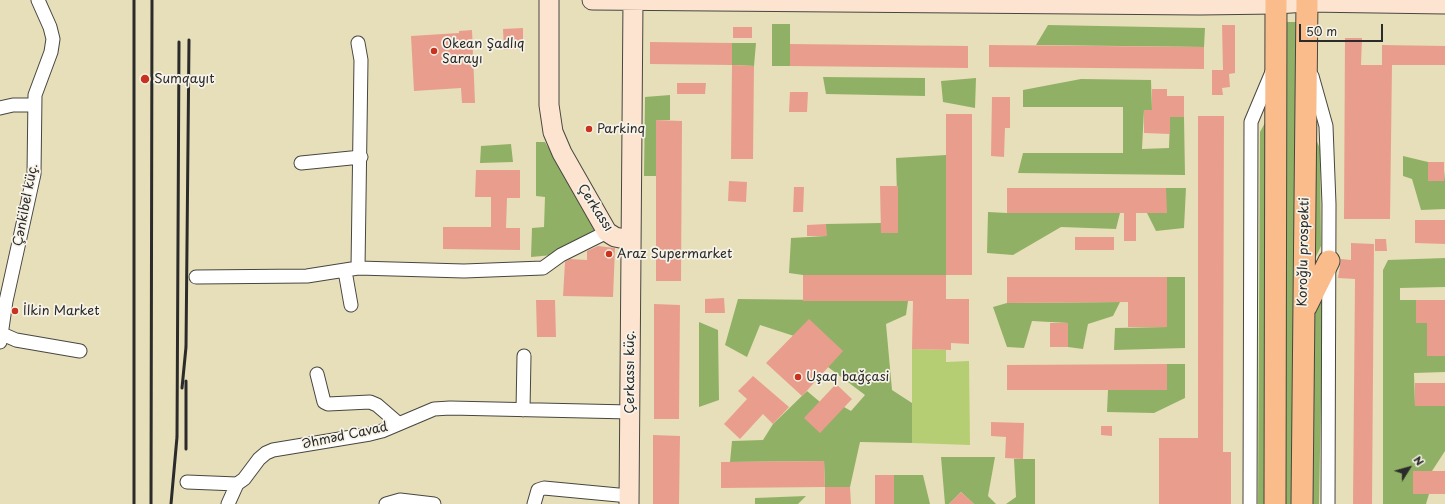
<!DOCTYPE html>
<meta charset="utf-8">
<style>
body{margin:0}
#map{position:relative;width:1445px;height:504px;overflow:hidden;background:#e7dfb9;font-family:"Playpen Sans",sans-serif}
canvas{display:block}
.north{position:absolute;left:1389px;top:448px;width:40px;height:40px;-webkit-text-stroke:3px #f7f3e8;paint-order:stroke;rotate:53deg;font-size:11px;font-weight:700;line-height:16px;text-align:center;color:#2b2b2b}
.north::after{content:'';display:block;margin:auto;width:14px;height:18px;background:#2b2b2b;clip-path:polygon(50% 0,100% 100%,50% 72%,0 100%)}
.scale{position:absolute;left:1299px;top:24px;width:84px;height:18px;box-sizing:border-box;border:2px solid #2b2b2b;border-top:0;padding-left:5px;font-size:12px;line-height:14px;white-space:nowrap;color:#2b2b2b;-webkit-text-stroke:3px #f7f3e8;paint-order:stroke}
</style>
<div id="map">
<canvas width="1445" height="504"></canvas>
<div class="north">N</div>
<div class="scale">50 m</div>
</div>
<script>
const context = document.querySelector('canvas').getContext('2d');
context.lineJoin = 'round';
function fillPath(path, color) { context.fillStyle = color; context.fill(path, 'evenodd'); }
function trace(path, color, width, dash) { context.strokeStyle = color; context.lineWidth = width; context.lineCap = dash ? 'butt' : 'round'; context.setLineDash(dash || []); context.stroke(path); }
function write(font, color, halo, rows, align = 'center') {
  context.font = font + ' "Playpen Sans",sans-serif'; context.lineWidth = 3.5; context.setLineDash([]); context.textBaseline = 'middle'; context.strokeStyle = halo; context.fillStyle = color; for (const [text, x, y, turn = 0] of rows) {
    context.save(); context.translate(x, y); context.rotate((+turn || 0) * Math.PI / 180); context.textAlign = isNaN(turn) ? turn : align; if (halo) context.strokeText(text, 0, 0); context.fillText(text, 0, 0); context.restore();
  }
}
fillPath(new Path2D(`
 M912,349L946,350V362L969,361L970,445L912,443Z`), '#b6ce73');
fillPath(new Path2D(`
 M1287,22H1296L1292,504H1284Z
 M772,24H790V66H772Z
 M1048,25L1205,28L1204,47L1036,45Z
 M732,43H756L754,66L732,65Z
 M823,77L925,78V96L826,94Z
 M976,78L975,108L943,102L941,81Z
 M1081,79L1151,80L1152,110H1144L1142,149L1169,148L1170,117H1184L1185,175L1018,173L1023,153H1123V107H1023V90Z
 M670,95V120H656V176H644L645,97Z
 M1267,119L1266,504H1258L1260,132Z
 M1313,131L1320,149L1321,246L1312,265Z
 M536,142H545L597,230L553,255L531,257L532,228L544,227L545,197L536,196Z
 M511,144L513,162L480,163L481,146Z
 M946,155V275H803L789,273L791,238L826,236V224L881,223V233H898L896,158Z
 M1403,156L1428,162V181H1444L1445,170V209L1421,210L1412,179L1403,176Z
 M1166,188H1186L1184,228L1156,231L1147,213H1166Z
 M988,212L1007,213H1120L1116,229L1061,227L1013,255L987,253Z
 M1445,258V287L1400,288V300H1416V323H1445L1427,339V356H1445V372L1414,373L1415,406H1445V451L1432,471H1413V494H1429L1426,504H1383V270L1388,260Z
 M1167,277H1185V348L1114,350L1115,328L1167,327Z
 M1323,294L1319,504H1309L1311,318Z
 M738,299L908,301L906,315L886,324L892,390L912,403V443L860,442L850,487H825L824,461L730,462L732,441L763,440L773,424L807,391L820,402L844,407L851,411L865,395L828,367L794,336L760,325L747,357L725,345Z
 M1120,302L1113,316L1088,324L1083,349L1068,347V323L1032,321L1024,348L1007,347L993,307L1007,303Z
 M699,322L718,330L719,400L699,407Z
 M1167,364H1185V398L1154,413L1107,412L1108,390H1167Z
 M941,457H995L988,496L996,504H974L961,492L949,504H945Z
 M1014,459H1035V504H1006L1016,497Z
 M894,475H923L930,504H894Z
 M806,496L798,504H755V498Z`), '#90b165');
fillPath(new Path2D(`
 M1222,25H1235V73L1229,74L1230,87L1222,88L1223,95H1212V70H1223Z
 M733,27H752V38H733Z
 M523,28V49L504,50L503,29Z
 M472,30L475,103H462L461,88L414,91L411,36L459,33V31Z
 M1345,38H1362L1361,65H1382V45L1445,46V65H1392L1390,219H1344Z
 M650,42L732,43V65L650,64Z
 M790,44L968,46V68L790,66Z
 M989,45L1204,47V69L989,67Z
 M732,65L754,66L753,159H731Z
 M677,83H706L705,94H677Z
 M1152,89H1167V96H1184V117H1170V134L1144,133V110H1152Z
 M790,92H808L807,112H789Z
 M992,97H1010V128H1005L1004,157L991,156Z
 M946,114H972V275H946Z
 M1198,116H1224L1223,452H1231V504H1159V438H1198Z
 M656,120L682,121L681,281H656Z
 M1428,162H1444V181H1428Z
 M476,170H520V198H507L506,228H520V250L443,249V227H491V197H475Z
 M729,181L747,182L746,202L728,201Z
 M880,186H898V233H881Z
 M794,187H804L803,212H793Z
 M1007,188H1166L1167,213H1136V241H1124V213H1007Z
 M1415,220H1445V244L1415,243Z
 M826,224L827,236H807V225Z
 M1075,237H1114V250H1075Z
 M1375,239H1386L1387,251H1375Z
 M1351,243L1374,244L1372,504H1353L1355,279L1338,278L1341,259L1351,260Z
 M598,246L615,248L613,297L563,296L565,262L570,259L587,260V251Z
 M803,275H946V299H969V344L951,343V350L912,349L913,301H803Z
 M1007,277H1167V327H1128V302L1007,303Z
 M724,298L725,313H705V299Z
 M536,300H555L556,337H537Z
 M1416,300H1445V356H1427V323H1416Z
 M654,304L680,305L679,419H654Z
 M809,319L843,351L802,396L766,363Z
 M1050,323H1068V347H1050Z
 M1167,364V390H1007V365Z
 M753,376L789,407L773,424L763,414L740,439L724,424L747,399L738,391Z
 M1415,383H1445V406H1415Z
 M836,384L852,399L820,433L804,418Z
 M991,422L1024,423L1023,459L1005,458L1006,437L991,436Z
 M1101,426H1112V436L1101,435Z
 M653,435L680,436L679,504H653Z
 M824,461L825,487L721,488V462Z
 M1413,471H1445V494H1413Z
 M875,475H894V504H875Z
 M825,487H850L851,504H825Z
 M961,492L974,504H949Z`), '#e99e8d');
const street = new Path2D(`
 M1312,76L1326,126L1329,204L1328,504
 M0,108L13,105H34
 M301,163L361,157
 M358,268L464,271L543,268L561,255L607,232
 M345,271L351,305
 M196,277L307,276L358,268L361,60L358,43
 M0,333L16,340L80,351
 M0,342L6,301L34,174L35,95L51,52L53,39L50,27L38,0
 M317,374L324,402L328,404L370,402L377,405L399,424
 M523,410L524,356
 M187,482L237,484
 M228,504L237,484L244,479L259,459L266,453L273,450L370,434L382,431L434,409L450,408L630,412
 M386,504L400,500L434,504
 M534,504L538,490L544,488L629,496
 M1250,504L1251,122L1272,72`);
const secondary = new Path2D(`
 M549,0V105L553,132L562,153L607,232L615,237L630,240
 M592,0L1200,5L1276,4L1307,2L1445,4
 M629,504L633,0`);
const primary = new Path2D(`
 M1306,307L1329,261
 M1275,504L1276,0
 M1302,504L1307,0`);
trace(street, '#474640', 15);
trace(secondary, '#474640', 21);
trace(primary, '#474640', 23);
trace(street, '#fff', 13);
trace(secondary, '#fde4d0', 19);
trace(primary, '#f9bc8a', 21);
trace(new Path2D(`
 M182,388L186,347L189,40
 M186,449V381
 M134,504V0
 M151,504L152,0
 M171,504L177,437L179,42`), '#2b2b2b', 3);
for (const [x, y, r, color] of [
 [434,51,4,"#c8321e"],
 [145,79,5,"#c8321e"],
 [589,129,4,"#c8321e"],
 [609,254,4,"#c8321e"],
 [15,311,4,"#c8321e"],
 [798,377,4,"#c8321e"]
]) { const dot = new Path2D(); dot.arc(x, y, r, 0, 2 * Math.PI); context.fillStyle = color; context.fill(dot); trace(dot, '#f7f3e8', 1.5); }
write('13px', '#2b2b2b', '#f7f3e8', [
 ["Okean Şadlıq",442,44],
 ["Sarayı",442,59],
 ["Sumqayıt",154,79],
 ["Parkinq",597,129],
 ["Araz Supermarket",617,254],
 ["İlkin Market",23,311],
 ["Uşaq bağçasi",806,377]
], 'left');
write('13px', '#2b2b2b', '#f7f3e8', [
 ["Çənkibel küç.",26,205,-79],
 ["Çerkassı",595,208,57],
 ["Koroğlu prospekti",1304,252,-89],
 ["Çerkassı küç.",630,372,-90],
 ["Əhməd Cavad",345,436,-12]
]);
</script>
